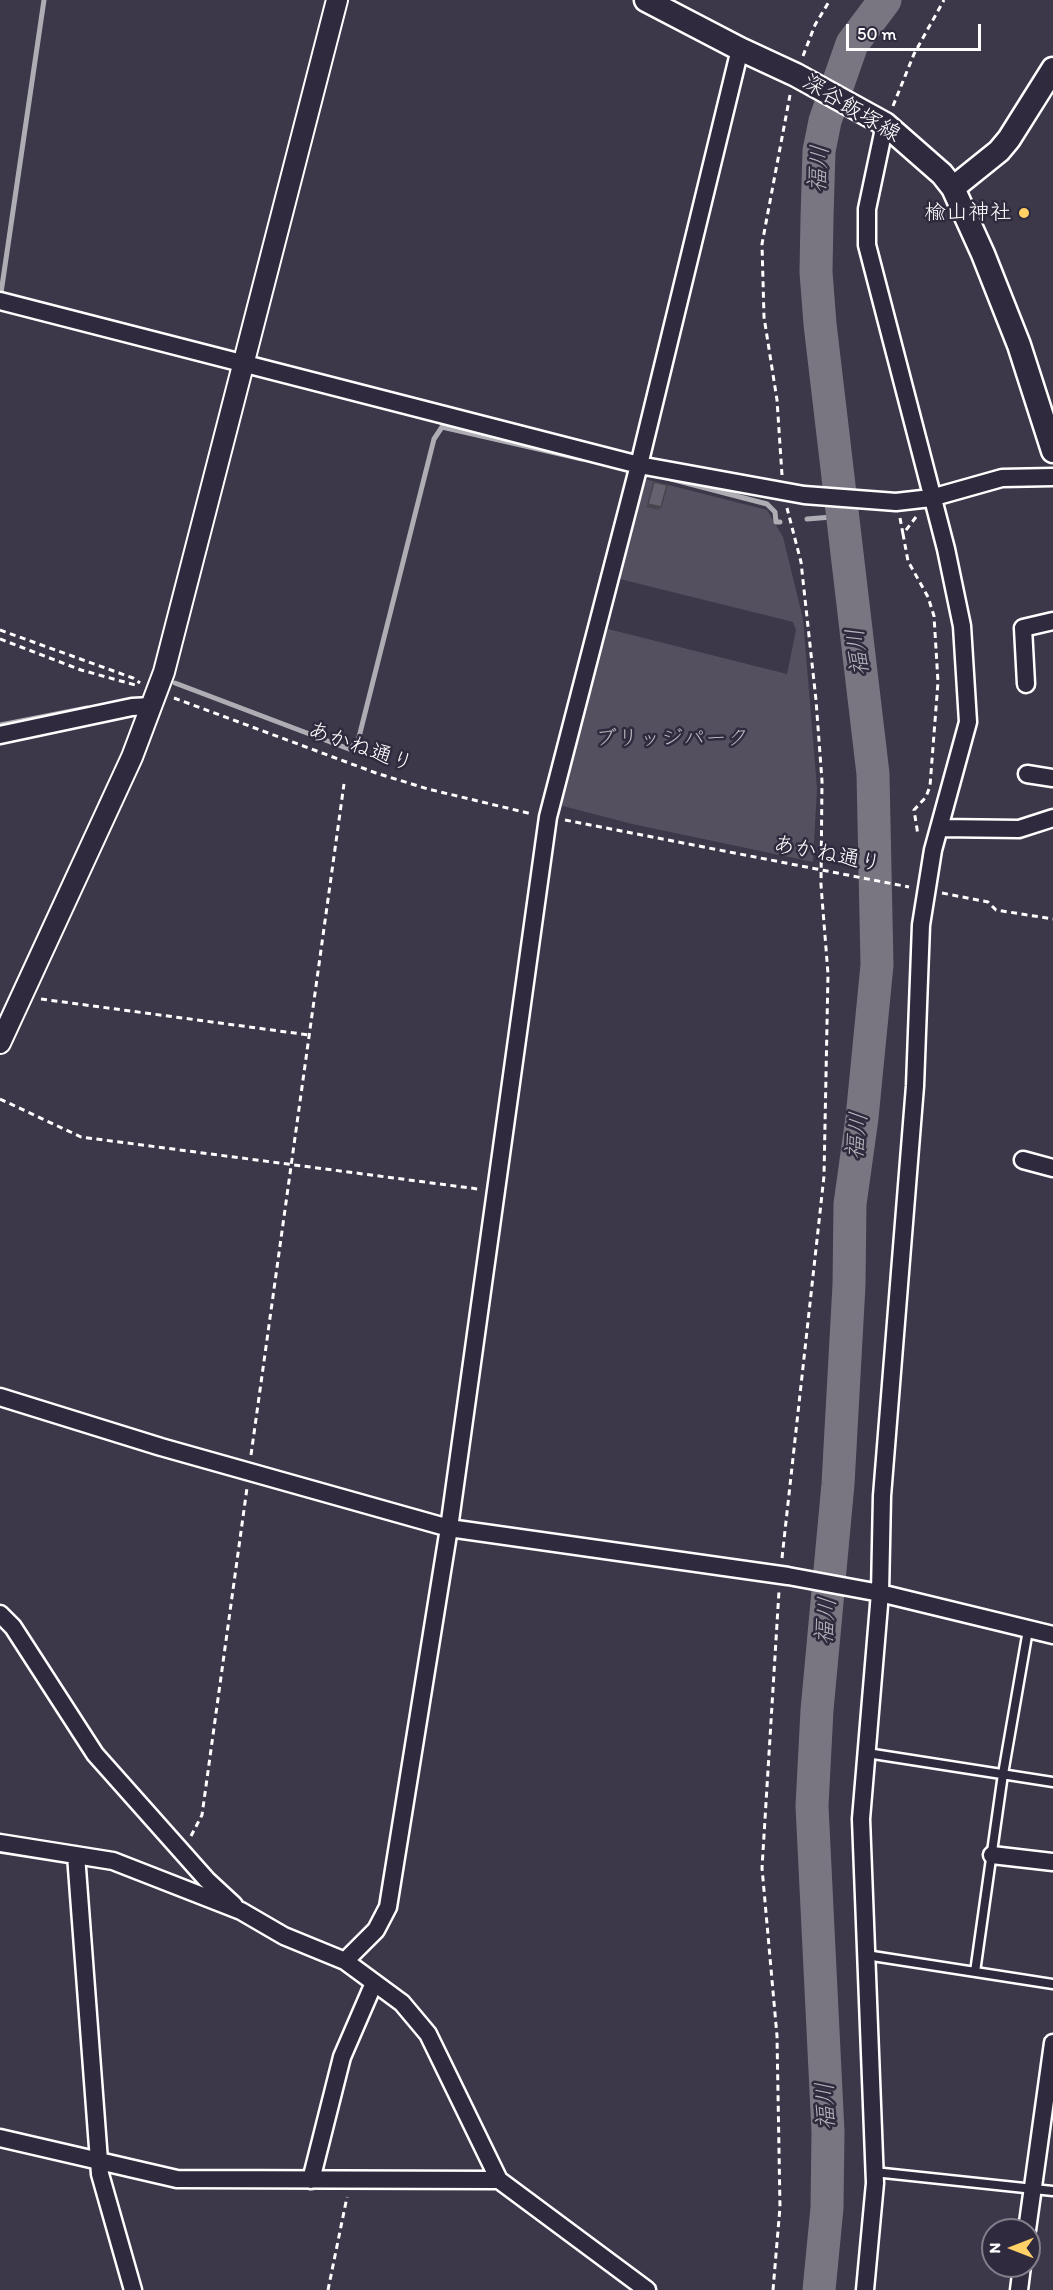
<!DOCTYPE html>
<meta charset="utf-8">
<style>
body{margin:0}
#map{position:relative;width:1053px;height:2290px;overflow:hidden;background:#3c3749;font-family:Itim,sans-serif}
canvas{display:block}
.north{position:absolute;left:981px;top:2218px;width:60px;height:60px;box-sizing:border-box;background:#2f2a3d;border:2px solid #827f8b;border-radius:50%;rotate:270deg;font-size:16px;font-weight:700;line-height:24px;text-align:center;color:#fff}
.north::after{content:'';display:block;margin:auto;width:21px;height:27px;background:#ffd166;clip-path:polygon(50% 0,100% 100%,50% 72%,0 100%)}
.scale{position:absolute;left:846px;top:24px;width:135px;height:27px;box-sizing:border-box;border:3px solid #fff;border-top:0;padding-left:8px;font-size:18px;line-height:21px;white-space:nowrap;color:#fff;-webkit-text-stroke:4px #2f2a3d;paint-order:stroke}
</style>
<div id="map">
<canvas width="1053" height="2290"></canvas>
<div class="north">N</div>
<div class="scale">50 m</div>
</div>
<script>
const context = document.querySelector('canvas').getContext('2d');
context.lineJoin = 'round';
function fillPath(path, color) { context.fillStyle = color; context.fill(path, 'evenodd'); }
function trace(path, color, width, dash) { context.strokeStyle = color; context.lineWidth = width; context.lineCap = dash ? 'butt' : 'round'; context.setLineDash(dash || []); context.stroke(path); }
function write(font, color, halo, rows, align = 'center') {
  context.font = font + ' Itim,"Klee One",sans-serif'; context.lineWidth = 5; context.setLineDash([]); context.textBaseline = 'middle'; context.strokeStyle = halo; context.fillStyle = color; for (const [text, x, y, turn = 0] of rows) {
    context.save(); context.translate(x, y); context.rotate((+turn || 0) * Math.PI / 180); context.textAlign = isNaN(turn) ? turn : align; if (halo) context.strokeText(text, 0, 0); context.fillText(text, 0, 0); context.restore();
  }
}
fillPath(new Path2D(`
 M641,478L767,510L783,537L803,619L817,788L813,862L632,824L559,805L604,628L787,674L796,630L793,622L616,578Z`), '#555060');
trace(new Path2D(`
 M1,293L44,0
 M667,478L767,504L775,512L776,522H780
 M807,519L844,516
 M175,683L349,749L358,741L434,439L442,427L582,459
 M0,725L87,708`), '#afadb4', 5);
trace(new Path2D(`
 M819,2290L827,2208L828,2132L812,1806L817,1710L838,1484L849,1285L850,1204L862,1118L877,965L873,774L820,324L816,272L817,218L819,151L825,121L852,44L885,0`), '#797682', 33);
const service = new Path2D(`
 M867,1753L1053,1782
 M866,1955L1053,1984
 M975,1972L1003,1774L1028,1630
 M874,2172L1053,2191`);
const minor = new Path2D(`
 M0,301L639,465L804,495L896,502L931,498L1002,478L1053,477
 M1026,684L1023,628L1053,621
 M0,735L132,707L152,706
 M1027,774L1053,778
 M939,828L1019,829L1053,818
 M1023,1160L1053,1168
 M0,1397L161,1447L449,1528L788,1576L880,1593L1053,1635
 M0,1614L13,1627L95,1754L207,1880L234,1905
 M0,1843L113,1861L241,1911L284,1936L345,1961L402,2003L428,2034L499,2180L647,2290
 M76,1855L100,2174L133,2290
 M992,1855L1053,1862
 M345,1961L376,1930L388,1907L449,1528L548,817L639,465L740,49
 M0,2138L177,2179L499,2180
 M311,2180L342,2057L374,1983
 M1027,2230L1053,2043
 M865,2290L875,2183L861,1819L880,1593L882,1496L915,1086L921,925L933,850L968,722L962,626L946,549L867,245V209L885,124
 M1019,2290L1022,2266`);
const tertiary = new Path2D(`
 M0,1043L132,757L164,672L337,0`);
const secondary = new Path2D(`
 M646,0L740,49L796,75L885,124L942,174L953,188L983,254L1019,345L1053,451
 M953,188L999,151L1009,139L1053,69`);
trace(service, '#fff', 13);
trace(minor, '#fff', 21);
trace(tertiary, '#fff', 24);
trace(secondary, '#fff', 27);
trace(new Path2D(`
 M803,56L815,25L830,0
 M893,106L914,54L944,0
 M782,475L777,400L764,317L762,244L790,95
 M916,517L903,534L908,561L928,597L934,616L938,682L930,786L926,797L914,810L918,835
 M900,518L903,534
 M0,630L133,678L140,683
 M0,639L81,670L139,686
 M174,698L376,773L428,789L532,814
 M565,820L909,887
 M942,893L988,902L996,910L1053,919
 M41,999L309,1035
 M0,1099L81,1137L478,1189
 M251,1455L344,784
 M782,1558L824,1176L828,974L821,885L822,781L816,700L801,562L787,508
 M191,1836L202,1815L247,1488
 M328,2290L347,2197
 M773,2290L780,2207L777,2036L762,1868L779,1591`), '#fff', 3, [6, 4.5]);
trace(service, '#2f2a3d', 8);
trace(minor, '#2f2a3d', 16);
trace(tertiary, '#2f2a3d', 20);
trace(secondary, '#2f2a3d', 22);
fillPath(new Path2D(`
 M654,482L661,507L659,510L646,507L652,485Z`), '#585460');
fillPath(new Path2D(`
 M648,504L661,507L659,510L646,507Z`), '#47454e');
const building = new Path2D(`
 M654,482L667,485L661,507L648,504Z`);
fillPath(building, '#666270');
trace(building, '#47454e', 1.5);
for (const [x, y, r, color] of [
 [1024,213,6,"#ffd166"]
]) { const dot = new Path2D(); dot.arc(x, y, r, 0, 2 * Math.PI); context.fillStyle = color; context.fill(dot); trace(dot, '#2f2a3d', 2); }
write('22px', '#fff', '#2f2a3d', [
 ["深谷飯塚線",851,109,31],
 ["あかね通り",360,748,19],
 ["あかね通り",827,855,11]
]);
write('22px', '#fff', '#2f2a3d', [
 ["楡山神社",1012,213]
], 'right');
write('22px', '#bbb9bf', '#2f2a3d', [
 ["ブリッジパーク",672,739]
]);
write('italic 24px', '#b5b4ba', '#2f2a3d', [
 ["福川",820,169,-86],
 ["福川",859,652,-97],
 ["福川",858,1136,-84],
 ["福川",827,1621,-85],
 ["福川",827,2106,-92]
]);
</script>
